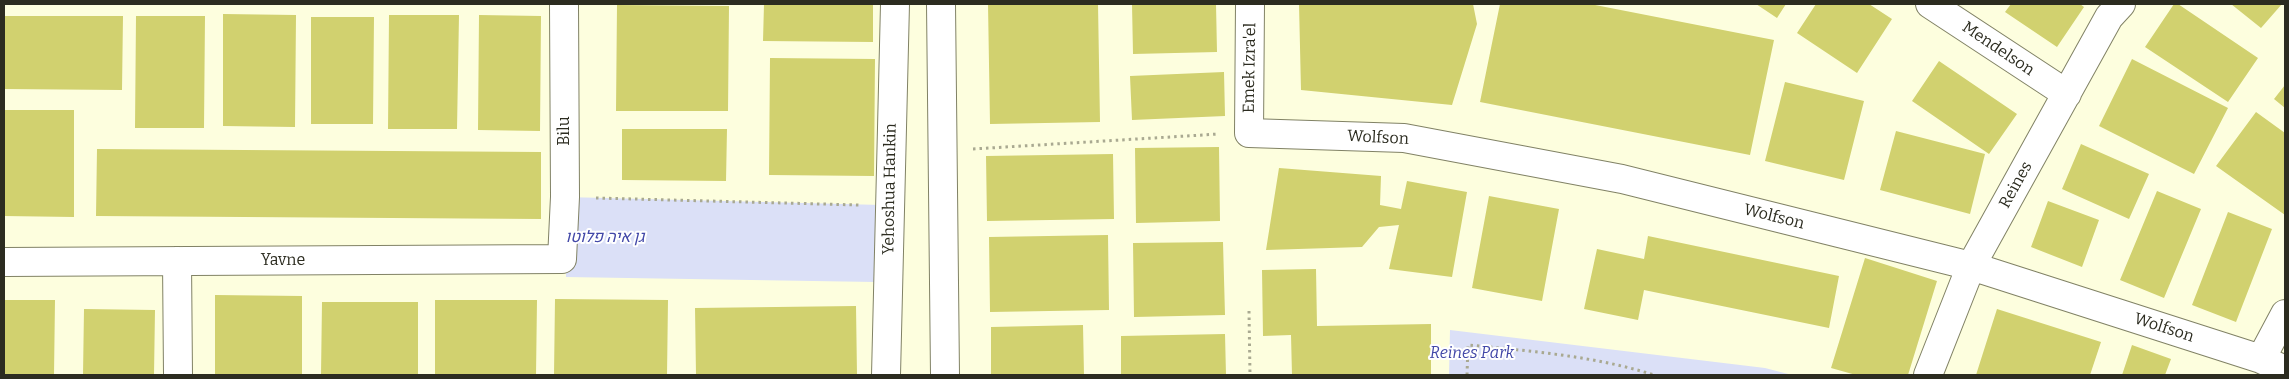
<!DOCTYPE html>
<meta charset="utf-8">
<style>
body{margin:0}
#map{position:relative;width:2289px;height:379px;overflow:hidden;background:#fdfede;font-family:Bitter,serif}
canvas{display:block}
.frame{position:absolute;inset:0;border:5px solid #2c2c20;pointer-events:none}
</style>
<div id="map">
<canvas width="2289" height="379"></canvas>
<div class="frame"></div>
</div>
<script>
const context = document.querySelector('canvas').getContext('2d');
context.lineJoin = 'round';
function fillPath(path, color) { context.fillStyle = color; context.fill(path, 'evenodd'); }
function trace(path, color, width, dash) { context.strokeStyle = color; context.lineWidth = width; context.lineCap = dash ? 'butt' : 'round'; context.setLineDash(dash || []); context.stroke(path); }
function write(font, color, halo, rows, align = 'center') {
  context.font = font + ' Bitter,Heebo,serif'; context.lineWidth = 4; context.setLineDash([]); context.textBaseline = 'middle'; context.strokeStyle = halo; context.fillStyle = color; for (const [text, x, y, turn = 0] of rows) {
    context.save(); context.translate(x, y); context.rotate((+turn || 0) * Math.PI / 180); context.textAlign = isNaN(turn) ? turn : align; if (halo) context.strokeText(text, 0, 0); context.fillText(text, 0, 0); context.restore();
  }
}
fillPath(new Path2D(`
 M565,197L882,205L875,282L566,277Z
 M1450,330L1765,368L1792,375H1449Z`), '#dbe0f7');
fillPath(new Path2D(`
 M764,4H873V42L763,41Z
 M988,4H1098L1100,122L990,124Z
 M1132,4H1216L1217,52L1133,54Z
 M1299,4H1473L1477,24L1452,105L1301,90Z
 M1500,4H1590L1774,40L1750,155L1480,102Z
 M1756,4H1786L1777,18Z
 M1816,4H1869L1892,19L1857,73L1797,33Z
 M2011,4H2080L2084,7L2057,47L2005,12Z
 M2174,4H2178L2258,58L2228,102L2145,47Z
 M2231,4H2282L2261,28Z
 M617,5L729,6L728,111H616Z
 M223,14L296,15L295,127L223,126Z
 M389,15H459L457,129H388Z
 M479,15L541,16L540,131L478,130Z
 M4,16H123L122,90L4,89Z
 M136,16H205L204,128H135Z
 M311,17H374L373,124H311Z
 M770,58L875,59L874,176L769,175Z
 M2132,59L2228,108L2194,174L2099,126Z
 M1939,61L2017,114L1989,154L1912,101Z
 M1224,72L1225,116L1132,120L1130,76Z
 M1785,82L1864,101L1844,180L1765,161Z
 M2285,85V108L2274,99Z
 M4,110H74V217L4,216Z
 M2256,112L2285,133V215L2216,166Z
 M622,129H727L726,181L622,180Z
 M1896,131L1985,154L1970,214L1880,190Z
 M2081,144L2149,174L2129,219L2062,189Z
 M1219,147L1220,221L1136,223L1135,148Z
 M97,149L541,152V219L96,216Z
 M1113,154L1114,219L987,221L986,156Z
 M1279,168L1381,176L1380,205L1401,209L1407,181L1467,192L1452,277L1389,269L1399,225L1379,227L1362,247L1266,250Z
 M2157,191L2201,209L2164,298L2120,280Z
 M1489,196L1559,209L1542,301L1472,288Z
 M2048,201L2099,220L2082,267L2031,247Z
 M2228,212L2272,229L2236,322L2192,305Z
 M1108,235L1109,310L990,312L989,237Z
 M1648,236L1839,276L1829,328L1644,290L1638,320L1584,309L1597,249L1644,259Z
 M1223,242L1225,315L1134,317L1133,243Z
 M1865,258L1937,281L1908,375H1856L1831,368Z
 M1316,269L1317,326L1431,324V375H1292L1291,335L1263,336L1262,270Z
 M215,295L302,296V375H215Z
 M555,299L668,300L667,375H554Z
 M4,300H55L54,375H4Z
 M435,300H537L536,375H435Z
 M322,302H418V375H321Z
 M856,306L857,375H696L695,308Z
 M84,309L155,310L154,375H83Z
 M1997,309L2101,342L2090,375H1976Z
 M1083,325L1084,375H991V327Z
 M1225,334L1226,375H1121V336Z
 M2132,345L2171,359L2165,375H2122Z`), '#d1d16f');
const street = new Path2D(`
 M941,4L945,375
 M1250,4L1249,133L1404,138L1622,179L1971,266L2261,359L2285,370
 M1930,4L2067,94
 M177,261L178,375
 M4,262L562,259L565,197L564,4
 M2261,359L2285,314
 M886,375L895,4
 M1928,375L1971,266L2109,17L2121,4`);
trace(street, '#818265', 30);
trace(new Path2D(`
 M973,149L1219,134
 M596,198L859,205
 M1249,311L1250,375
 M1467,375L1468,345C1530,351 1595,356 1654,375`), '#a9a991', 3, [2.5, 4]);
trace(street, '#fff', 28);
write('16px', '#2c2c20', '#fff', [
 ["Mendelson",1998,49,34],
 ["Emek Izra'el",1250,68,-89],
 ["Bilu",565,131,-90],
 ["Wolfson",1378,138,3],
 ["Reines",2016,185,-61],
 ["Yehoshua Hankin",890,189,-89],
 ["Wolfson",1774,217,14],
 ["Yavne",283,261],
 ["Wolfson",2164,328,18]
]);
write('italic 16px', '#4248a8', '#fff', [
 ["גן איה פלוטו",605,238],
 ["Reines Park",1472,354]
]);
</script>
